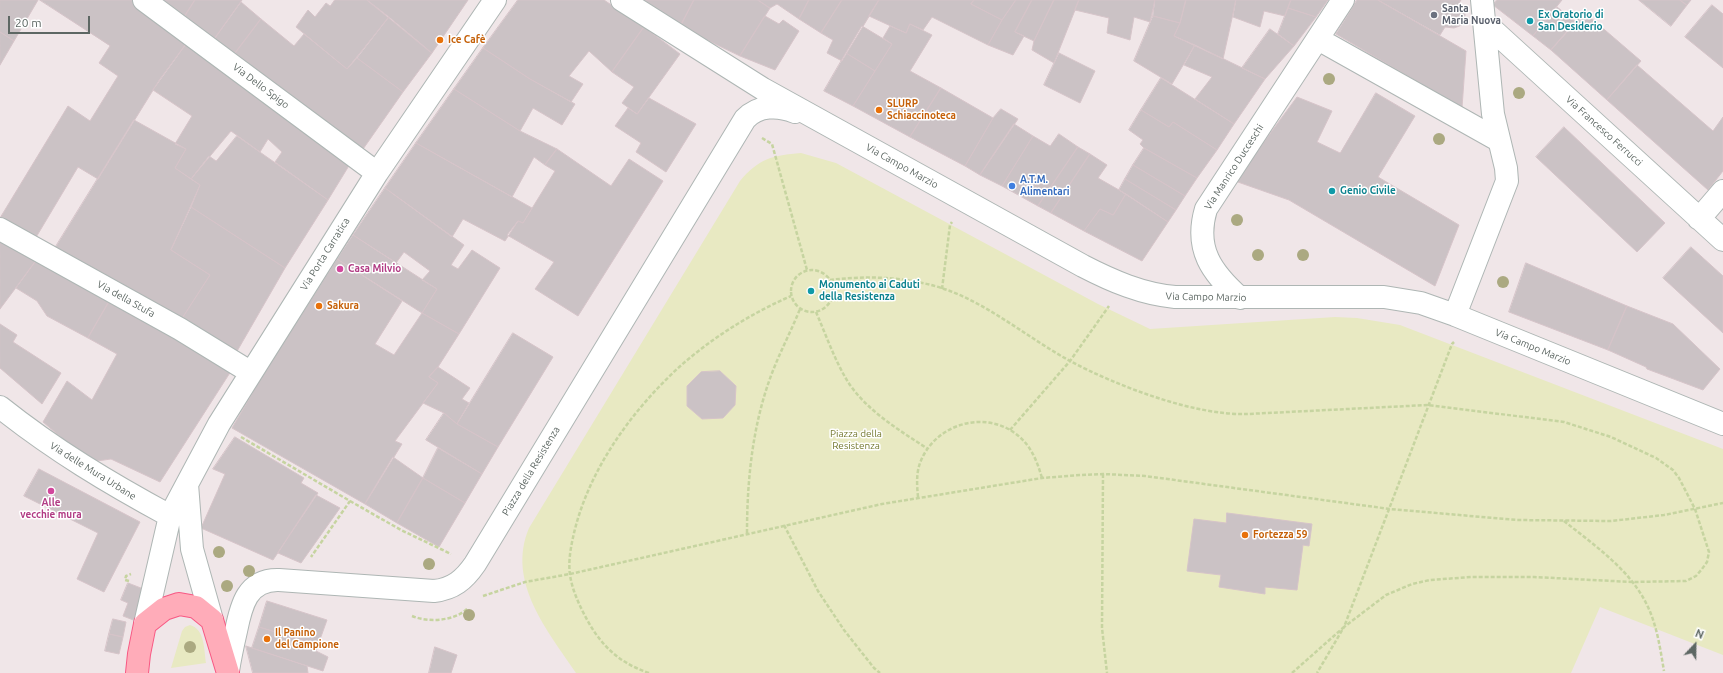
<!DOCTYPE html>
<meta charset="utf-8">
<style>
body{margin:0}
#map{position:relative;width:1723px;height:673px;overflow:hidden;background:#f0e6e8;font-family:Ubuntu,sans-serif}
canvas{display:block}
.north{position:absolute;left:1675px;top:625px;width:40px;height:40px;-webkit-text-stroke:3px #fff;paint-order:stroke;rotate:22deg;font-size:11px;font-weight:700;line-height:16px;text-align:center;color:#5d6763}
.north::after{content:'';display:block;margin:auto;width:14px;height:18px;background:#5d6763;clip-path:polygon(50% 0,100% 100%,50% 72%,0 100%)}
.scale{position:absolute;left:8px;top:16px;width:82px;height:18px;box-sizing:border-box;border:2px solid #5d6763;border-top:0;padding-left:5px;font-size:12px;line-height:14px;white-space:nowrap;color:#5d6763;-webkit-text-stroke:3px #fff;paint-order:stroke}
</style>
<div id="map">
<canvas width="1723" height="673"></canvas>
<div class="north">N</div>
<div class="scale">20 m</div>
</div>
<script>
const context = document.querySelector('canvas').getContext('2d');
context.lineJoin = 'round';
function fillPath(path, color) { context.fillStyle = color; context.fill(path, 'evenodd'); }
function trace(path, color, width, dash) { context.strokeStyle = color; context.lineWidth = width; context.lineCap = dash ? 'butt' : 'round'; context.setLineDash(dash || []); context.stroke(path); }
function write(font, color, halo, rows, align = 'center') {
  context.font = font + ' Ubuntu,sans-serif'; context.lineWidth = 3; context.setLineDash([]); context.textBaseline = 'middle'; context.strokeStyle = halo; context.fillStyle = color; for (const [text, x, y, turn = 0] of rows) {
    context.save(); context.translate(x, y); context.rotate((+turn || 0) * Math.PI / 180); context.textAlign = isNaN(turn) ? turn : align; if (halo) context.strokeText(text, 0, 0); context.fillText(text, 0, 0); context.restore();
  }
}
fillPath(new Path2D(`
 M801,153L836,163L1098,304L1150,329L1335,317L1357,318L1400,325L1723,449V655L1600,607L1571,673H576C548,631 506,582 529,528L740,181C758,159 773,155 801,153Z
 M190,625C205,629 204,650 206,663L171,668L182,631L185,627Z`), '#e8e9c2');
const building = new Path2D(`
 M0,0H38L14,41L0,32Z
 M40,0H135L189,40L160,79L98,179L78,167L35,239L0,219V218L68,106L90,121L118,76L99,63L110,46Z
 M157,0H195L183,19Z
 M195,0H242L213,41L183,19Z
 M335,0H367L389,17L347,69L296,27L308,10L315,17L326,3L330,6Z
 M367,0H468L432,53Z
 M518,0H604L644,27L612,72L589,51L569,76L583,84L571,102L530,79L483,48Z
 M639,0H694L680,27Z
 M694,0H758L770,8L740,56L680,27Z
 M758,0H809L799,19L777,4L770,8Z
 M809,0H842L821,33L799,19Z
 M842,0H879L842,61L827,53L833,40L821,33Z
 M879,0H974L971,4L1002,20L988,45L932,17L923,30L910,24L906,33L869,16Z
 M974,0H1016L1002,20L971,4Z
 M1016,0H1032L1015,32L1024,36L1013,55L988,45L1002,20Z
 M1032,0H1054L1034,41L1015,32Z
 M1054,0H1079L1054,63L1032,50L1034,41Z
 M1079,0H1155L1150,22L1134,17L1130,40L1107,33L1109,18L1075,10Z
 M1155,0H1186L1180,23L1153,16Z
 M1186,0H1236L1223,59L1174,36L1180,23Z
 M1236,0H1291L1285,16L1264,11L1260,27L1233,17Z
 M1291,0H1328L1316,17L1288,8Z
 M1357,0H1378L1466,51L1462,108L1336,34Z
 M1378,0H1461L1459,3L1465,10V20L1462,25L1454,28L1445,27L1440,35Z
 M1497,0H1562L1533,36L1493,5Z
 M1639,0H1680L1687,5L1671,26Z
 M1680,0H1691L1687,5Z
 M241,2L261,19L233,56L213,41Z
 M1712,5L1723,14V68L1685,37Z
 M1557,7L1576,22L1551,50L1533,36Z
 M1288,8L1316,17L1294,46L1278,34Z
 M1584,12L1641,61L1607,100L1551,50Z
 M765,16L779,24L783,20L799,31L775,70L740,56Z
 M1153,16L1180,23L1174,36L1195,45L1172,84L1134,61Z
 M389,17L432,53L403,92L357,58Z
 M261,19L294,46L304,34L347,69L357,58L403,92L361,152L233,56Z
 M910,24L932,35L910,71L941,88L910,137L853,106L892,44L883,38L890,26L906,33Z
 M862,26L892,44L875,71L846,53Z
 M644,27L680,54L637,114L622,103L634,87L612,72Z
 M1270,29L1294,46L1265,79L1242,68Z
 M0,32L14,41L0,65Z
 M189,40L350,164L328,200L275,162L282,152L268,139L260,152L231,131L191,179L175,168L186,149L175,144L192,116L153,90Z
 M1195,45L1265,79L1234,124L1195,99L1212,77L1184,65Z
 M483,48L530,79L575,104L562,125L533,108L520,131L454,89Z
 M846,53L875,71L853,106L824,91Z
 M1059,53L1095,71L1080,103L1044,85Z
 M1637,65L1713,131L1723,117V171L1708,190L1607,100Z
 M1161,78L1234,124L1217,150L1173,122L1169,127L1141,110Z
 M941,88L993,118L965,166L910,137Z
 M454,89L520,131L557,149L545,165L534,157L512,197L416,143Z
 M1376,93L1415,116L1378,177L1459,225L1435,286L1289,200L1235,181L1297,97L1332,111L1317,142L1340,153Z
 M649,98L696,124L666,172L636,152L641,143L615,126L628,108L637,114Z
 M1001,109L1018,119L980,175L965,166L993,118Z
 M1141,110L1169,127L1173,122L1217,150L1197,178L1144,148L1140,144L1143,140L1129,130Z
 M134,120L186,149L175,168L200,185L171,250L210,275L181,320L55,248Z
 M1014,124L1033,136L1002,186L980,175Z
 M1564,127L1665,223L1637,252L1536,157Z
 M1059,134L1078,147L1038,206L1002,186L1033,136L1050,146Z
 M237,136L328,200L285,268L191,207L200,185L191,179L209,156L216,161Z
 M416,143L532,208L523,223L518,221L505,241L463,219L452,237L385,188Z
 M1078,147L1090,154L1051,213L1038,206Z
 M1144,148L1197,178L1185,196L1133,165Z
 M557,149L611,186L629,159L663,181L578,316L535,289L554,262L507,235L518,221L523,223L555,171L545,165Z
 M1090,154L1107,165L1098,178L1126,194L1113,215L1100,209L1084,231L1051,213Z
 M1133,165L1185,196L1176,210L1125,179Z
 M1125,179L1176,210L1168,222L1119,190Z
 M385,188L464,245L451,265L458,269L472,250L500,268L459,334L422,313L437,289L422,280L430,271L404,252L396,263L353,235Z
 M1126,194L1168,222L1142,261L1084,231L1100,209L1113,215Z
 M191,207L285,268L236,353L181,320L210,275L171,250Z
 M353,235L437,289L422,313L337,259Z
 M0,237L38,258L0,309Z
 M1691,247L1723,276V333L1663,278Z
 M38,258L110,300L88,338L47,316L37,301L16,288Z
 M337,259L402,301L375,344L394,355L422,313L459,334L438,367L429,377L438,383L395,441L402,444L365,504L232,428L260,380Z
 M1526,263L1627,306L1608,350L1509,312Z
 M110,300L233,368L160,482L111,459L90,462L43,422L67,381L92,400L117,354L88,338Z
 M1627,306L1673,324L1720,369L1703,390L1647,369L1646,367L1608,350Z
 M0,324L17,335L13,342L61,373L42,404L0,368Z
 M513,333L553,357L498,447L457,424Z
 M438,367L470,388L462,399L469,403L457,424L444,413L423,403L438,383L429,377Z
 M720,371L736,386L735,405L723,418L702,419L687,406V386L701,372Z
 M444,413L457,424L498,447L482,474L426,440Z
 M235,437L304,478L301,483L318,493L273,560L201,528L225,474L213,469Z
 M438,448L482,474L465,503L423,478Z
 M393,457L423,478L397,523L365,504Z
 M39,469L140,522L104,592L77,579L98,533L24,496Z
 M423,478L465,503L439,547L397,523Z
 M316,495L340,508L301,563L278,553Z
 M1227,513L1312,524L1309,546L1303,545L1297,590L1265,587V594L1219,587L1221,575L1187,571L1194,519L1226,523Z
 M128,583L146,590L136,621L123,616L128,603L121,600Z
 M267,601L327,620L318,645L259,627Z
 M113,619L126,622L123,637L109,634Z
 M259,627L318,645L316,651L328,657L323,671L252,648Z
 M109,634L123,637L119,654L105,651Z
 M246,646L307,666L308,673H253Z
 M435,647L457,655L451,673H429Z`);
fillPath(building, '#cbc2c5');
trace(building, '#d6c4c9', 1);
const minor = new Path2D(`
 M144,0L377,173
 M622,0L763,89L1083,266C1112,281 1142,294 1175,297H1384L1421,303L1455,315L1723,424
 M1484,22L1723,240
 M1318,39L1498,140
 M1699,219L1723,191
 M0,229L180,329L250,372
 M1240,298C1212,273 1194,249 1206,209L1343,0
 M1455,315L1507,181L1506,168L1493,114L1482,0
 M0,407C54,450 109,483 170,516
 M187,484L192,549L212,620
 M145,624L170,516L219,424L377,173L495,0
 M228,671C230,658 233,644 236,631C241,606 247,579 279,580L434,591C453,589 464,580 475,564L745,119C758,105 778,105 795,112`);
const major = new Path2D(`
 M137,673L139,654L145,624L164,609L179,604L196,607L212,620L228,673`);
trace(minor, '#aeb6b4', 24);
trace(major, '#f85883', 24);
trace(new Path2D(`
 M762,138L772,144L807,270
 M791 291a21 21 0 1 1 42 0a21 21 0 1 1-42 0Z
 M830,280C869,275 913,277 950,291C992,307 1030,339 1070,361C1117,386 1195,416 1248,414L1428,405L1564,422L1611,437L1656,458L1673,470L1679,478L1695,509L1709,552L1707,562L1702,569L1696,576L1686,581L1632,582L1534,577H1471L1430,580L1412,584L1386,595L1344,627L1317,673
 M942,289L950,225L952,222
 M816,312C826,335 835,361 848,382C867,411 899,430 928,449
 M1010,430L1070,361L1109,306
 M241,437L350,501L311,557
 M1103,474L1102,628L1107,673
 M918,497C917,486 916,474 920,463C934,425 983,409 1016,434C1031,445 1037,461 1042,478
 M350,501L401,530L451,554
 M1564,521C1594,545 1629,569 1646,603C1657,624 1660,648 1664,671
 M784,525L818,591L844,630L874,668L880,673
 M747,533C747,478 753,420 774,368C782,348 792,329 800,309
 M129,581L125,580L126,576L131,574
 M483,596L525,582L570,574L882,504L1042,478L1080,475L1103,474L1145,476L1390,509L1517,520L1611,521L1664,515L1723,503
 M412,616C429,623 455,621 468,608
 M649,673C616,662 598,642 583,612C577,600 572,588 570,575C568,561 571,546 574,533C589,470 630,413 677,369C710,339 750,314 791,296
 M1292,673L1344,627L1452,344L1454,342`), '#c6d4a0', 2.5, [4, 2]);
trace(minor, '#fff', 22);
trace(major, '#ffacb9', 22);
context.fillStyle = '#aba981';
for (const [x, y] of [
 [1329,79],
 [1519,93],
 [1439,139],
 [1237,220],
 [1258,255],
 [1303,255],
 [1503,282],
 [219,552],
 [429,564],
 [249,571],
 [227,586],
 [469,615],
 [190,647]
]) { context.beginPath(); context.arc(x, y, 6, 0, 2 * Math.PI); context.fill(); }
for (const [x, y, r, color] of [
 [1434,15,4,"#6b7280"],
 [1530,21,4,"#0f9aa8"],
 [440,40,4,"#e8710a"],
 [879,110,4,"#e8710a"],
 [1012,186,4,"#3f7fe0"],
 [1332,191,4,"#0f9aa8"],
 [340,269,4,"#d1479c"],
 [811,291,4,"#0f9aa8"],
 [319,306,4,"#e8710a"],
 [51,491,4,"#d1479c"],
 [1245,535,4,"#e8710a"],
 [267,639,4,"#e8710a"]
]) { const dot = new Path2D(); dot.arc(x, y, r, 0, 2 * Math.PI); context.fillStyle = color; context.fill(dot); trace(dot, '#fff', 1.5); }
write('bold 10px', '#5b616d', '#fff', [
 ["Santa",1442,9],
 ["Maria Nuova",1442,21]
], 'left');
write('bold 10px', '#0d838f', '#fff', [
 ["Ex Oratorio di",1538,15],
 ["San Desiderio",1538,27],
 ["Genio Civile",1340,191],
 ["Monumento ai Caduti",819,285],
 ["della Resistenza",819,297]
], 'left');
write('bold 10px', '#c56008', '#fff', [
 ["Ice Cafè",448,40],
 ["SLURP",887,104],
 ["Schiaccinoteca",887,116],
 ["Sakura",327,306],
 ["Fortezza 59",1253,535],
 ["Il Panino",275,633],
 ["del Campione",275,645]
], 'left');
write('10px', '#5d6763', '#fff', [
 ["Via Dello Spigo",261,86,37],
 ["Via Francesco Ferrucci",1604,131,42],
 ["Via Campo Marzio",902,166,29],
 ["Via Manrico Ducceschi",1234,167,-57],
 ["Via Porta Carratica",325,254,-58],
 ["Via Campo Marzio",1206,297,1],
 ["Via della Stufa",126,299,29],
 ["Via Campo Marzio",1533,347,22],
 ["Via delle Mura Urbane",93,471,32],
 ["Piazza della Resistenza",531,471,-59]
]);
write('bold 10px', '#366cbe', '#fff', [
 ["A.T.M.",1020,180],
 ["Alimentari",1020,192]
], 'left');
write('bold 10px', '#b23c85', '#fff', [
 ["Casa Milvio",348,269],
 ["Alle",51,503,"center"],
 ["vecchie mura",51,515,"center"]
], 'left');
write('10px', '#73772d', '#fff', [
 ["Piazza della",856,434],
 ["Resistenza",856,446]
]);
</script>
